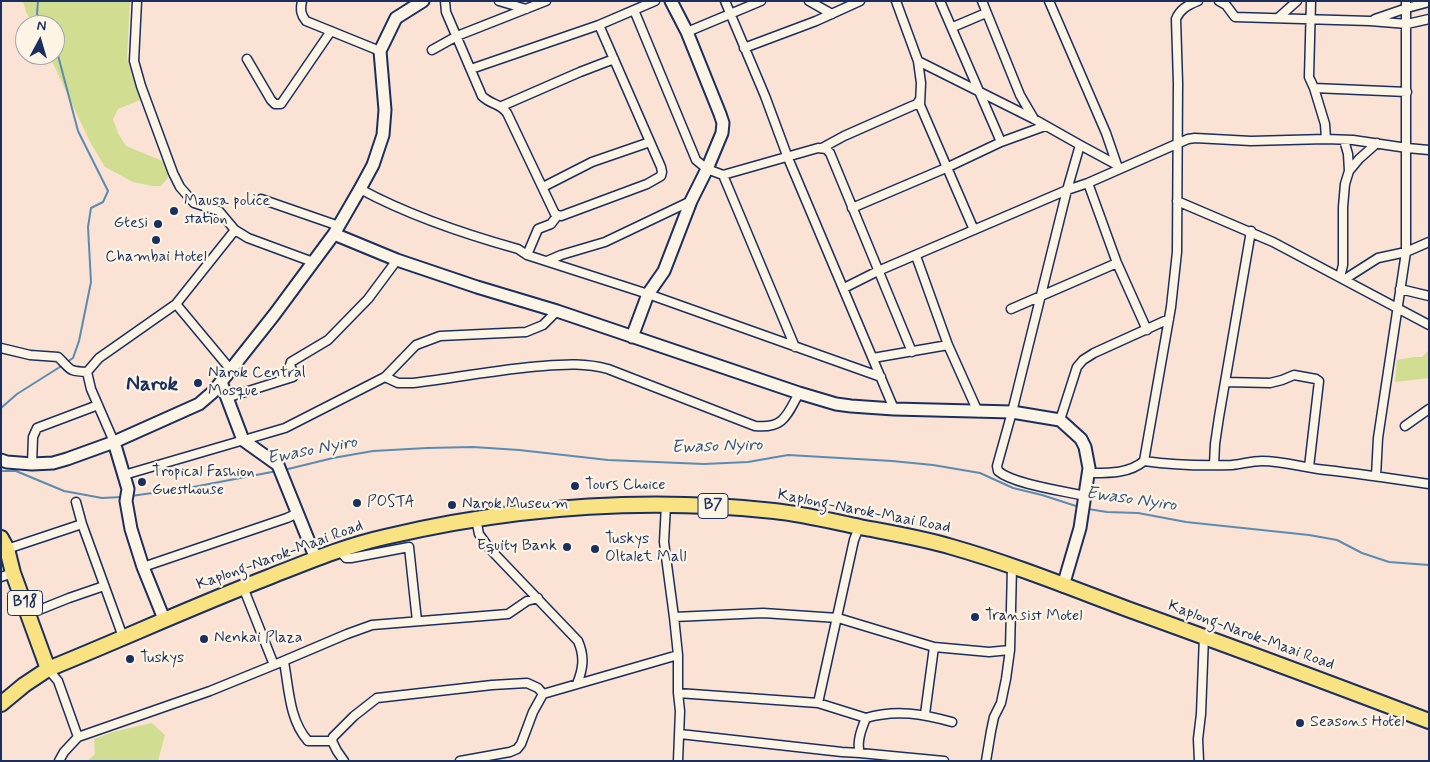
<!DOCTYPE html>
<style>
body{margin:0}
#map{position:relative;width:1430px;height:762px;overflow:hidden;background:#fae3d5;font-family:Mynerve,sans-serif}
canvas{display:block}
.frame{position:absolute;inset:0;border:2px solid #1b2f5e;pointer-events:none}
.north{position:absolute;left:15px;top:15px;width:50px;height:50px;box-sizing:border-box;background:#fcf5e5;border:1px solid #a2a6af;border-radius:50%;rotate:6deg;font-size:14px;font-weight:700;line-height:20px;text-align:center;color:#1b2f5e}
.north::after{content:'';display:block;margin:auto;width:18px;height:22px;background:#1b2f5e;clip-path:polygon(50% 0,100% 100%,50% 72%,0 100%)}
</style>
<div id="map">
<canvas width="1430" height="762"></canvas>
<div class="frame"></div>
<div class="north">N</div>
</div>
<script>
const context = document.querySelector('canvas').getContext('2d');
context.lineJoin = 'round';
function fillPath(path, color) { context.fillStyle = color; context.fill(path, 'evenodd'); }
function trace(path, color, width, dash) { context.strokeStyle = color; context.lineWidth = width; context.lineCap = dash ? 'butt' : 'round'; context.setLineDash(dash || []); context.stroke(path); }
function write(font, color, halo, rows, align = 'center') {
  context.font = font + ' Mynerve,sans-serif'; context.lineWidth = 4.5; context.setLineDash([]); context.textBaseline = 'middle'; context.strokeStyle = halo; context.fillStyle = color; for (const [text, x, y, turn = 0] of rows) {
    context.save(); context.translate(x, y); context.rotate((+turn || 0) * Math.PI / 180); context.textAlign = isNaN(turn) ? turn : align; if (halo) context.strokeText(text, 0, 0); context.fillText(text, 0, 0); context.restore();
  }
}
fillPath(new Path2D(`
 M23,1H130L127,59L140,100L118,109L113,119L118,133L126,146L165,162L168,178L161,186H152L133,182L105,167L90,142L49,55H55V25H33L26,12Z
 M1429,350V378L1395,382L1397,360L1414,357H1422Z
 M152,723L165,735L158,761H87L95,754L94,739L112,732Z`), '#d1de91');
trace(new Path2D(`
 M38,1L37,14L44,25
 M55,44L78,131L108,191L103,202L91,208L88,227L91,282L79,341L73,358L67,362
 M1,408L17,394L63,365
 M284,470L333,458L373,451L427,448L473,447L519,450L608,460L704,464L748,462L788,455L892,461L933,465L980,473L1013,488L1042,495L1079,507
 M1,471H16L64,491L102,498L122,497
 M131,496L188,488L277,471
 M1088,509L1107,512L1138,513L1186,522L1309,535L1337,540L1362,553L1389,562L1429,565`), '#5b8bb0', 2);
const street = new Path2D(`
 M137,1L134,61L141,86L173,173L180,187L194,203L219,211L235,230
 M302,1C300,10 301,15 306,21L380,51
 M445,1L446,12L482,96C491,105 500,103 507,113L555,214L561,216L647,184L661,176L662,172L661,167L599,25L655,1
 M499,1L526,9
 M725,1L765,96L788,158L894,409
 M809,1L832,14
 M896,1L918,61L1034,119L1080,145L1117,165
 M940,1L1001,142
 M982,1L1020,95L1034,119
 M1049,1L1106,133L1117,165
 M1219,1L1226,5L1235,17L1370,21L1407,24L1429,19
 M1311,1L1309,77L1314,88L1407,92
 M634,10L696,160L707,169L723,175L818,148L826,149L830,153L912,352
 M1278,18L1297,1
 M1375,19L1407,8L1429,2
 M953,27L986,13
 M687,32L761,1
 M744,48L816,21L860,1
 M432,50L457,36L546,1
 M247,59L271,100L275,104H281L331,31
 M918,61L921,83L920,105L974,230
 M471,69L599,25
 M1314,88L1325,124L1326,139
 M502,106L580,72L614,59
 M1080,145L1067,190L1012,412L997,466L998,471C1013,484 1064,491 1085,496
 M822,148L844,136L912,106L917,104L920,99
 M1349,171L1359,159L1377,143
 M723,175L795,347
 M1088,183L1117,263L1147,330
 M543,187L592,162L650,142
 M360,189C410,216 464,234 518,249L527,255
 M261,199L339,226
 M1177,201L1273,242L1429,325
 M852,208L946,168L1001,142L1045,126
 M557,216L551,224L538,229L527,255L648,294L881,377
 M916,256L948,345L978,412
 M547,261L561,255L605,242L691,201
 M1340,277L1343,265V207L1345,184L1349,171L1348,154L1344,140
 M1345,279L1378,258L1406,252L1429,242
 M844,288L878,271L1067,190L1088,183L1188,139L1195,138L1251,141L1326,139L1353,140L1407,148L1429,150
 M1400,289L1429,296
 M1011,309L1117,263
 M1,348L30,355L58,357C72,370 67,371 87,372
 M873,358L948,345
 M231,370L176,304L235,230L248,238L313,262
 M385,377L398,383H413C456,378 500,369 543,366C566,364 586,363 608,369L755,426C784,429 787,415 799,393
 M1225,382L1270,383L1282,380L1294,375L1316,379L1319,381L1309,467
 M226,398L293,377L294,374L290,365L291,362L328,340L368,299L397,260
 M1060,420L1077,367L1083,360L1094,353L1169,319
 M1405,426L1429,409
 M114,442L91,389L87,372L99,358L176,304
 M1144,461C1173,465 1203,466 1232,465C1242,464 1252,461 1262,461C1284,461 1305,468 1326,470C1361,474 1395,479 1429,484
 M32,464L33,437L37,428L98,405
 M1214,465L1215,444L1219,417L1251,231
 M1088,473C1107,473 1129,474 1144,461L1171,307L1177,252L1178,83L1176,19C1180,9 1188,5 1198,1
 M124,475L285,428L385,377L416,345L440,336L526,332L543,325L557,311
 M1376,476L1378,438L1406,252V1
 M76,502L82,524
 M666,505L664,542L674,617L678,655V693L680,711L678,761
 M476,519L479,534L489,548L578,641C585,657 583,669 577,684
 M7,549L82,524L123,637
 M339,550L346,558H351L409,547L417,621
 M143,567L287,518L298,513
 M1,577L13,573
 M243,587L274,665L347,634L372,625L508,614L527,601L538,598
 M29,614L69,598L104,586
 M674,617L763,613L838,618L934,647L989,652L1010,650
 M284,662C289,688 289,720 308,741H332
 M48,669L58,681L78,737L210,691L274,665
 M678,693L818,703L854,540L859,527
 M818,703L866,718C862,728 856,742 860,753L944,761
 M925,714L934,647
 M866,718C896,709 923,714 952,722
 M680,734L842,752L860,753
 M332,741L333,737L354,716L377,698L492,685L527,683L538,688L543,694L678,655
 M332,741L337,751L344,761
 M59,761L64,752L78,737
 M460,761L510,752L517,749L521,744L533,712L543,694
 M986,761L991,731L994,717L1001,703L1006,679L1010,650L1012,567
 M1199,761L1198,739L1201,714L1204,636`);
const secondary = new Path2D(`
 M334,234L397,260L477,287L557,311L799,393L836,404L851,406L894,409L1012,412L1060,420L1081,439L1085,447L1089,468L1080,528L1063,586
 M632,337L648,294L664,271L691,201L707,169L722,133L723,123L720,114L687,32L671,1
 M221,382L243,440L278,465L316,559
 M114,442L128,489L126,501L131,529L143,567L164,619
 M1,460L7,462L32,464L53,463L67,459L114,442L199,404L213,392L274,315L334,234L360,189L373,165L383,135L385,110L380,51L396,18L423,1`);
const highway = new Path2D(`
 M1,538L7,549L13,573L48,669
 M1,704L24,685L48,669C122,639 194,606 269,577C307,562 345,546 385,537C512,507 645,497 774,511C803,514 831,521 860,527C891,533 922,538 952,547C1012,564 1071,588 1130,610C1230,646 1329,683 1429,721`);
trace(street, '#1b2f5e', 11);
trace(secondary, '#1b2f5e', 15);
trace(highway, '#1b2f5e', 18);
trace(street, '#fcf5e5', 8);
trace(secondary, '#fcf5e5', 11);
trace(highway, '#f8e281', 14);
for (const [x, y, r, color] of [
 [174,211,5,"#1b2f5e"],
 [158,224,5,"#1b2f5e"],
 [156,240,5,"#1b2f5e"],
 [198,383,5,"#1b2f5e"],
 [142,482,5,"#1b2f5e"],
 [575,486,5,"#1b2f5e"],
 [357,503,5,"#1b2f5e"],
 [452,505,5,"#1b2f5e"],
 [567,547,5,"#1b2f5e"],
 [595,549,5,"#1b2f5e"],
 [975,617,5,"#1b2f5e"],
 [204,639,5,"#1b2f5e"],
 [130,659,5,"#1b2f5e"],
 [1300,723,5,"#1b2f5e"]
]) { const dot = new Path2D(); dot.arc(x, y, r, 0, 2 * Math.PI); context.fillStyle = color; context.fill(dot); trace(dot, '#fcf5e5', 2); }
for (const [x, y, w] of [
 [713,506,30],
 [25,603,35]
]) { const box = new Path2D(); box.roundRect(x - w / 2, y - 12.5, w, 25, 4); context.fillStyle = '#fcf5e5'; context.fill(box); trace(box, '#1b2f5e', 1); }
write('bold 15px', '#1b2f5e', null, [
 ["B7",713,506],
 ["B18",25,603]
]);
write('16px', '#1b2f5e', '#fcf5e5', [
 ["Mausa police",184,202],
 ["station",184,220],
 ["Gtesi",148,224,"right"],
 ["Chambai Hotel",156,258,"center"],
 ["Narok Central",208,374],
 ["Mosque",208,392],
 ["Tropical Fashion",152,473],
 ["Guesthouse",152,491],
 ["Tours Choice",585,486],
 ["POSTA",367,503],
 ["Narok Museum",462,505],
 ["Tuskys",605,540],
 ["Oltalet Mall",605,558],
 ["Equity Bank",557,547,"right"],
 ["Transist Motel",985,617],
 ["Nenkai Plaza",214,639],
 ["Tuskys",140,659],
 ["Seasons Hotel",1310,723]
], 'left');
write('16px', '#1b2f5e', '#fcf5e5', [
 ["Kaplong-Narok-Maai Road",864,512,11],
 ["Kaplong-Narok-Maai Road",280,556,-20],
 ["Kaplong-Narok-Maai Road",1251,636,20]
]);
write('italic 18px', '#365580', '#fcf5e5', [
 ["Ewaso Nyiro",717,447,-2],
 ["Ewaso Nyiro",312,451,-11],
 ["Ewaso Nyiro",1131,500,8]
]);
write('bold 21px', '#1b2f5e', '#fcf5e5', [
 ["Narok",152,386]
]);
</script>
